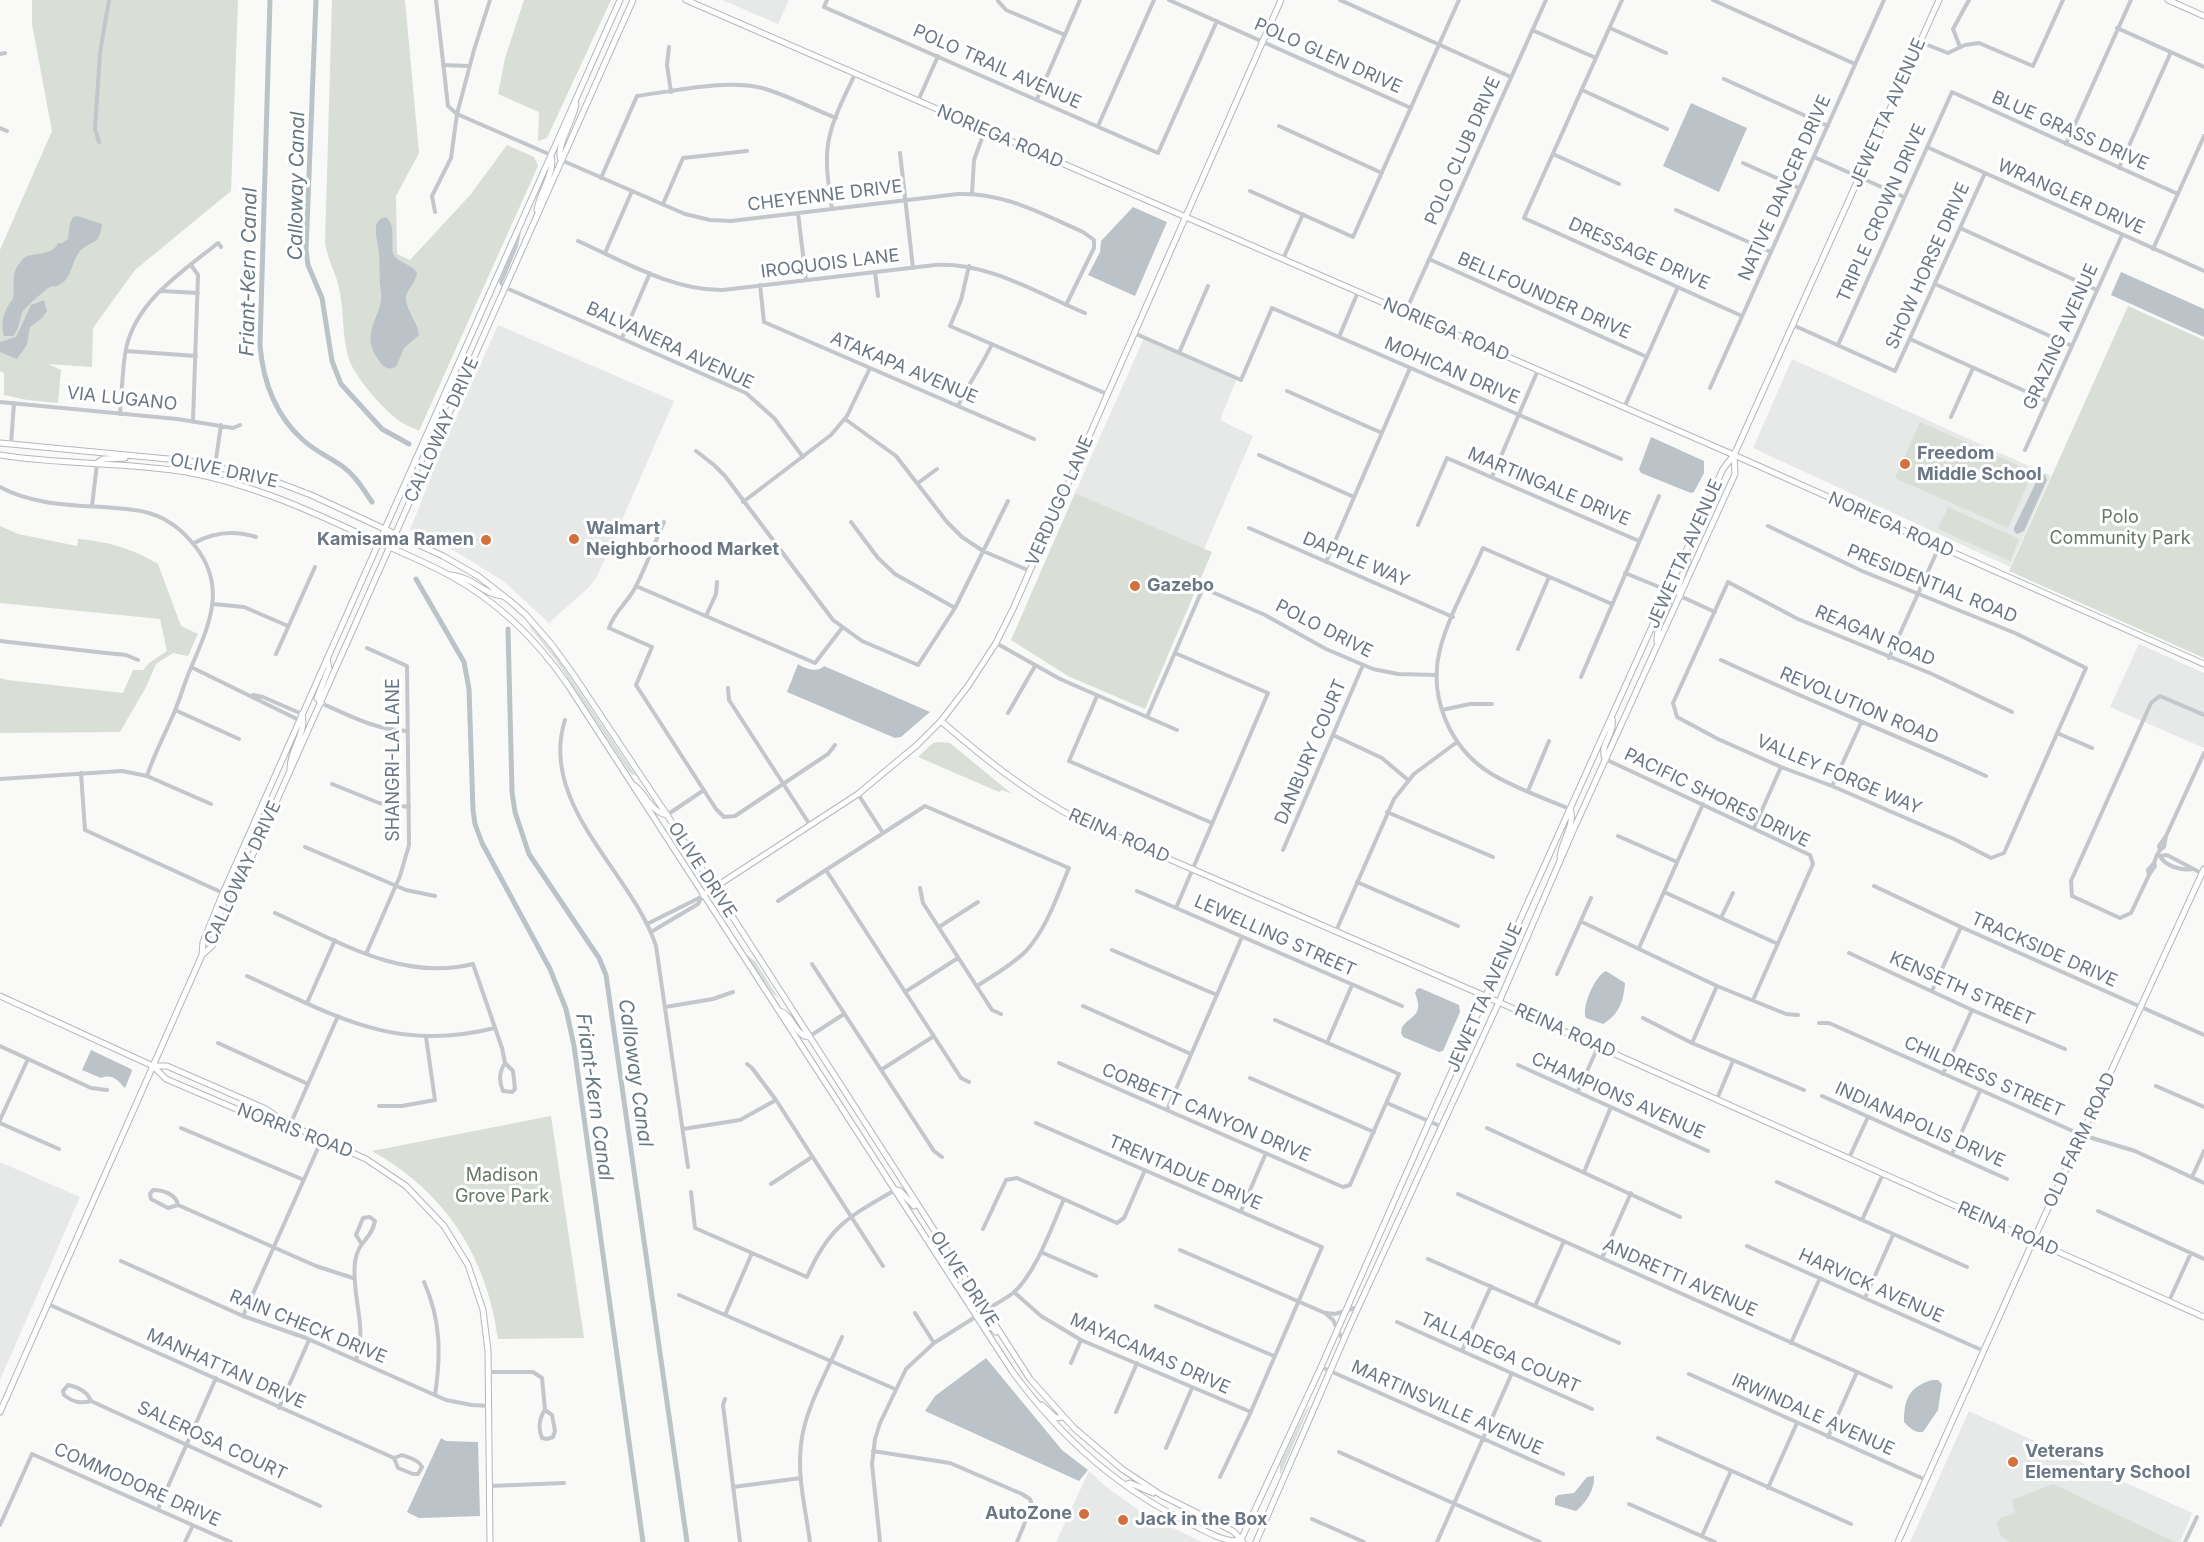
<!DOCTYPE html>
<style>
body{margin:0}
canvas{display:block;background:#f9f9f8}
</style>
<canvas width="2204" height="1542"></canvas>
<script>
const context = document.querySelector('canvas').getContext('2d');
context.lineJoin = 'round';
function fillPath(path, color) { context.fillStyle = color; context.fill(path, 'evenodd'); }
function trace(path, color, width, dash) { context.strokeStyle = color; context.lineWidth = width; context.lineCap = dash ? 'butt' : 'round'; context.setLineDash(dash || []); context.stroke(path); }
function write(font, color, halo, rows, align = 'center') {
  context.font = font + ' Inter,sans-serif'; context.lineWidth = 6; context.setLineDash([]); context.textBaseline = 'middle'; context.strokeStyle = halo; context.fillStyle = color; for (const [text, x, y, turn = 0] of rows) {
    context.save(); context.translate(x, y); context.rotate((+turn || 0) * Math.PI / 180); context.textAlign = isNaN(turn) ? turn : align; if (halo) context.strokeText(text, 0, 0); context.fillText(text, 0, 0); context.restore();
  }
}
fillPath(new Path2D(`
 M722,0H789L778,24Z
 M498,325L674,401L597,577L588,588L549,623L503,581L453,550L410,530L440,454Z
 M1144,338L1237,378L1220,420L1253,436L1204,549L1075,493Z
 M1792,359L2051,476L2010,567L1753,448Z
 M2139,644L2204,673V748L2110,707Z
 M0,1162L80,1197L0,1380Z
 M1969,1411L2192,1513L2180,1542H1910Z
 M1089,1471L1105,1486L1144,1514L1202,1542H1056Z`), '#e7e8e8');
fillPath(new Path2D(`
 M32,0H238L231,191L135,270L93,328L92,367L48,364L61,370L58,403L27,400L4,395V373L0,371V250L52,131L32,24Z
 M332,0H405L419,153L396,196L397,254L410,260L471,194L507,145L534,157L538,166L419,431C412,427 404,425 398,420C383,409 352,374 348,356C342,334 344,310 339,288C336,273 328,260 325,244Z
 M524,0H611L547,138L538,141L539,112L498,94L505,58Z
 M2128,306L2204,340V658L2009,571Z
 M1920,422L2033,472L2008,528L1895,478Z
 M1075,493L1212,552L1145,709L1068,676L1011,640Z
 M1948,507L2019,539L2010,561L1938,529Z
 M0,526L18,534L77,546L78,539C106,541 134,549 158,564L181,626L198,634L188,656L173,653L156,664L146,687L120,732L0,733V678L8,680L123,693L133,670H143L149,663L167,651L160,619L0,603Z
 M530,625L556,656L636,776L630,773L556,660L529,626Z
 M940,742L950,743L1012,794L1002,790L999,792L918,757L933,743Z
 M744,953L755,961L779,999L772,993Z
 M551,1116L584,1338L498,1339C486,1255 446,1193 372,1151Z
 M1310,1405L1282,1471L1280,1475V1464L1306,1410Z
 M2053,1484L2175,1542H2011L2001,1536L1997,1524L2000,1518L2015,1513L2012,1500Z`), '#d9ded7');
fillPath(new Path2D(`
 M1691,103L1747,128L1719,192L1663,166Z
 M1133,207L1167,222L1135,296L1088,275L1100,252L1101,241Z
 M77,216L102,224C99,247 93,239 81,250C71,260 73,278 59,285C57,287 53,286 50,287C47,288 25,308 23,311C19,319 20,329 13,336H4C0,323 4,309 13,299C16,280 8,274 25,257C37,252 52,256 58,243H62L68,239L70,223L73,217Z
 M386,217C396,225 391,241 393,254C399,264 411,263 417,273C416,283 406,289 406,299C407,313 418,322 419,335L404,348L396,367C389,370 384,368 380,362C357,333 384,316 381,292C379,279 380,267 379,255C379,246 375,236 376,227C376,223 378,222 380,219Z
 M2121,272L2204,309V337L2111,295Z
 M44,300L47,311L42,318L30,327L27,345L17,359L0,352V342L16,337L31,305Z
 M1651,437L1704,461V473L1694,492L1691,493L1641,473L1639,469Z
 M2040,474L2045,475L2047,480L2024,531L2017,534L2014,531V528Z
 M798,664C806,669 817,673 824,666L930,712L901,737L895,738L787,692Z
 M1606,971L1625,983C1624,1000 1619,1015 1603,1024L1586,1018C1581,1008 1595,975 1606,971Z
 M1420,988L1459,1005L1460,1012L1443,1051L1439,1052L1403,1037L1401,1033L1402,1027C1412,1014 1424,1016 1415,993L1417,989Z
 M91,1050L131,1069L132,1071L125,1088C118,1081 113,1073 101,1078L82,1070Z
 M986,1358L1062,1450L1088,1470L1079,1481L925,1411L935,1396Z
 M1932,1380H1938L1942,1384L1938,1410L1923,1432C1914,1433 1910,1428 1904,1422C1904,1399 1909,1387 1932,1380Z
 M441,1438L446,1441L478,1442L480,1516L419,1518L407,1512Z
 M1594,1476C1595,1489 1586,1503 1576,1511L1555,1505V1498L1558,1495L1574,1493L1587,1477Z`), '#bbc3c9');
trace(new Path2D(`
 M270,0L260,345C263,382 275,415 303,440C315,451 329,457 342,466C355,475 363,489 372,502
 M316,0L306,250L308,265L322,298L332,361L341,384L382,429L409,444
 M416,579L464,662L469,689L473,810L475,824L482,843L550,969L566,1009L574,1046L643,1542
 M508,629L512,792L515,812L529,854L599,958L606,975L687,1542`), '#bbc3c9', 5);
const secondary = new Path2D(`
 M686,0L1734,455L2204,664
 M2168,0L2204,16
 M561,160C555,147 574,120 576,104
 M537,210C539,193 556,171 551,156
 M0,443L189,461L269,479L311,495L443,556L478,576L510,601L526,615L552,645L573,674L667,815L1030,1379L1074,1428L1122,1469L1161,1495L1233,1531L1243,1542
 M0,455C62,465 125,462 186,472C247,483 302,507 358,533C388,547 419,559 449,575C497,601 537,640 568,685L1012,1371C1060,1437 1119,1490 1193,1525C1208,1532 1223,1542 1240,1541
 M97,463L103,459L125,458
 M183,469H206L215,466
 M451,575C473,577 483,594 502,596
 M1680,596L1677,590L1687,562L1688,553
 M1657,642C1656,621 1672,608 1669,591
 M321,703L317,698L329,668L327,659
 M941,721C985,759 1027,793 1079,820L1485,996L2204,1317
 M1605,759C1599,745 1615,734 1612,719
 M290,770C289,750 307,734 302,714
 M635,786C646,795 652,813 667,815
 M1560,857C1561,842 1576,824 1570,809
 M703,895L858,794L917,745L941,721L968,686L996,643L1013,609L1281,0
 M214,940C212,923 227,910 223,893
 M202,955L203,942L223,893C354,595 488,298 620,0
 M0,996L153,1066L166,1079L262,1120L290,1125L366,1159L406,1186L444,1226L468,1265L483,1310L488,1351L490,1542
 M780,1011C793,1015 795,1036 809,1037
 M153,1066H167L266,1109L286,1123
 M896,1190L900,1191L914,1206
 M968,1297L977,1308L985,1310
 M977,1316L982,1317L996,1332
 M1042,1405L1056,1418L1064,1417
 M0,1412L202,955L212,946L633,0
 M1125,1485L1130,1483L1153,1493
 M1240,1542L1321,1367L1429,1122L1723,469L1734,455L1939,0
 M1256,1542L1351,1323L1499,1002L1572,833L1735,474L1734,455
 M1898,1542L2033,1241L2204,869`);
trace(secondary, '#b3b8bd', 7);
trace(new Path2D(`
 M436,0L448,106L457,114L551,155
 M827,0L824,7L1158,153L1217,21
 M1169,0L1411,108
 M1340,0L1511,77
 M1622,0L1524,218L1742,316
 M1713,0L1855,64
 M998,1L1006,10L1065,35
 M1610,28L1666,53
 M2117,28L2204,67
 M1532,30L1596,58
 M1920,42L1948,53L1965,45L1979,43L2033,66L2063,0
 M669,47L667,65L671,92
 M1960,47L1953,29L1969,0
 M0,54L5,53
 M443,65L469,66
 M1724,79L1828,126
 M1582,90L1667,129
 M1037,99L1080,0
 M918,101L938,56
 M1098,126L1154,0
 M1279,126L1382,173
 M0,128L7,131
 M99,142L95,129L100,53L109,0
 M2066,144L2131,0
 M1927,147L2204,271
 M900,153L913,268
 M1553,154L1619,184
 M1814,157L1904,197
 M561,160L685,214L710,220L731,221L958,194C1003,192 1042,214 1083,232L1094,240V248L1066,305
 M1743,163L1799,188
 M2119,168L2171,52
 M601,178L637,96C675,91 725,79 762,88C787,95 811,108 836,118
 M1250,191L1353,237L1459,0
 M972,194L974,160L985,130
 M663,204L683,158L747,151
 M832,209C829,188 825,165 828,144C832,119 845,96 855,74
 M1676,210L1771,252
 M435,212L432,196L451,158L457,114L474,50L490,0
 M798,213L806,280
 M1960,228L2097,290
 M519,231L516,246L501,282L504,287L746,393L774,418L803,457
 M578,241C623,261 673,291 723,290L935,265C988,262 1037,293 1085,313
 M2153,249L2204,136
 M605,253L632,191
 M1283,259L1303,214
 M1429,259L1647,357
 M191,265L198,275L193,421
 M969,266L961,300L950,326L1107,394
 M875,272L878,296
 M1935,284L2072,346
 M760,285L764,322L1034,439
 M161,291L198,293
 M1405,313L1546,0
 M1793,325L1895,371L1985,173
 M1134,333L1241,380L1272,308L1621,459
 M1339,337L1358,292
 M622,338L650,273
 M1910,339L2047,401
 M1838,345L1952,92L2178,194
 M126,351L196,356
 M1179,353L1208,286
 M1710,388L1884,0
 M1287,391L1382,433
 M0,402L177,419L233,428L240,425
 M958,406C968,384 982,366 992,344
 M1624,408L1678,287
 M120,414C122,393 122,370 126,349C136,301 182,272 218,243L221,247
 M1951,417L1973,368
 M845,419L896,456L947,522L962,537L983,551L1030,571
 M11,444L14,403
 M2025,450L2122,235
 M696,451L714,465L725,476L833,620L862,641L918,665L955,608L1008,501
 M1259,455L1354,497
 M215,466L221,425
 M1492,477L1538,370
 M918,483L937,469
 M0,487C40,509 90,504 134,510C155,512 175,523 189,539C230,583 210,623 190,670C184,684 180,699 174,713C165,734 154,754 147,776
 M743,502L831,435L847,416L870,368
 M92,506L97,464
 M664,522C654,544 646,567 635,588C627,603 614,612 609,628L652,647L636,685L716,809L724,817L735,816L828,754L835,745
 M851,522L878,558L895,574L955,608
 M1418,525L1447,458L1639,541
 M1768,526L1862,571L2015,633L2086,668L2004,853L1991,858L1954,839L1832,786L1781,767L1718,739L1677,717L1673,703L1728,582L1798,619L1932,674L2012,712
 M1249,528L1453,617
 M194,543C214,532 234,530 256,537
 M1326,562L1410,368
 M1625,573L1669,591
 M636,586L815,663L842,628
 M1680,596L1715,612
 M213,604L244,607L288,626
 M706,616L716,594L717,582
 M0,641L106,653L126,655L138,660
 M996,643L1060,679L1177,730
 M1518,649L1549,577
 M1175,653L1268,693L1176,908
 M276,654L315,567
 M1889,658L1939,547
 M1721,660C1809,701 1899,736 1986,776
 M191,667L299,720
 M1581,677L1659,496
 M728,688L729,700L810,825
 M253,695L263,697L302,714
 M1097,696L1069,761L1212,823
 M321,703C350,716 376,730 408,731
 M175,710L239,739
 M1442,710L1470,704H1492
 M1008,713L1035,666
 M1147,717L1203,588L1265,615L1326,649L1373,669L1398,674L1437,675
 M565,720C538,805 632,872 656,946L688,1167
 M2057,733L2092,748
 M1333,735L1382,758L1408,780
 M1605,759L1810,855L1813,864L1753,1000
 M81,773L85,830L223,893
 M0,779L122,771L147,776L211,804
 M332,784L379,803L409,807
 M1832,786L1861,723
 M1528,791L1549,741
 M858,794L883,833
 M1570,809C1544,798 1514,788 1490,773C1449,747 1428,696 1440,649C1449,615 1469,581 1483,548L1612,604
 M1387,812L1493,857
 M667,815L704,790
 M1754,828L1781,767
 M1618,836L1677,862
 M2166,836L2204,753
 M305,847L406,890L435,896
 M1283,850L1363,665
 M2160,856L2157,855L2160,850L2159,846L2166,836L2164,847L2160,850
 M2154,863L2148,870L2149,875L2155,866L2154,863L2157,855
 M2192,869C2182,871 2165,866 2160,856L2167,855L2203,874
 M826,870L961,1078L969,1082
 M2149,875L2131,913L2120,918L2072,896L2071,881L2151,703L2160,696L2204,715
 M1357,882L1458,926
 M1874,886L1961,927L2204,1035
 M920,888L923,903L992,1010L1001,1014
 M1137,891L1402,1006
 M1664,892L1778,944
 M778,901L925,806L1069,868C1057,896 1047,928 1026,951C1012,965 994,975 977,986
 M275,913C338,941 402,982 473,964L502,1048L505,1063L513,1071L515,1089L512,1092L503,1091C499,1082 499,1072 505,1063
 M1721,918L1733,893
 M1582,922L1717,986L1786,1014L1798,1015
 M647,924L703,896
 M939,927L978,902
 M1336,931L1394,799L1414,774L1457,742
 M651,932L698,904L703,895
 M1639,948L1703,804
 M1112,950L1217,995
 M1849,953L1972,1010L2065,1049
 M366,954L400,876L409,845L407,666L367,648
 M812,964L934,1151L942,1157
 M1557,974L1591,898
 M247,976C336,1016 394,1053 495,1028
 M1932,991L1961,927
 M905,992L958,958
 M307,1003L335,940
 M1083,1006L1191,1054
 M665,1007L713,999L733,992
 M1643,1018L1692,1043L1804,1090
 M1819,1023H1829L2082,1135L2135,1151L2204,1183
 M810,1036L844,1014
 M218,1043L308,1084
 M1327,1043L1352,985
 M1692,1043L1717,986
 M0,1046L91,1088L107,1090
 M1059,1063L1343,1187L1350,1185L1399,1074L1275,1020
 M747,1064L752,1068L776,1100L883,1266
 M1518,1065L1708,1151
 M881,1070L934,1036
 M1943,1074L1972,1010
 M1250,1078L1374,1132
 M2156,1086L2204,1107
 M1578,1091L1598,1047
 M1822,1096L2007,1179
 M1717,1099L1733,1061
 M1387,1103L1440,1126
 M379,1106H402L435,1100L426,1037
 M1167,1110L1242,937
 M0,1120L28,1059
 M0,1123L59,1149
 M1036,1123L1322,1247L1249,1416L1220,1477
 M290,1125L338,1016
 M181,1128L304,1180
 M1487,1128L1680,1217
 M683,1129L740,1120L776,1100
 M1952,1154L1980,1091
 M1849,1158L1868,1117
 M1584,1172L1611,1107
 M2192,1177L2204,1151
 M1777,1182L1967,1267
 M771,1184L812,1157
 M691,1192L695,1228L807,1277C829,1226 850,1216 895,1190
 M1458,1194L1891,1387
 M178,1205L168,1208L151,1199L150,1194L153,1190C163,1190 176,1194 178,1205L316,1266L353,1278
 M1241,1211L1266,1153
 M2098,1211L2204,1259
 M1862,1220L1883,1174
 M983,1229L1006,1180L1017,1178L1117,1223L1124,1218L1145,1170
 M1747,1246L1984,1351
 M1180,1250L1325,1313L1333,1320L1343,1341
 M1041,1252L1096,1276
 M1602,1258L1631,1193
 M1428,1259L1619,1343
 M121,1261L243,1316L306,1338L446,1400L472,1405L489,1406
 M424,1282C441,1320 441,1355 435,1395
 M1014,1292L1041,1316L1081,1340L1251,1412
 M679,1295L895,1389
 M1865,1298L1893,1235
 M2169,1301L2191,1253
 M48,1304L394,1458L398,1468L413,1474H418L422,1467C418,1459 409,1458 402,1455L394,1458
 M1156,1306L1274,1356
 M1535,1306L1564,1241
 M985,1310C994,1305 1004,1300 1013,1293C1035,1275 1052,1226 1064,1199
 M915,1313L934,1343
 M1326,1313L1335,1314L1358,1307
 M725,1315L752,1253
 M243,1316L322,1139
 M1397,1322L1592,1409
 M1791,1343L1820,1278
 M1462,1351L1491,1286
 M356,1360C368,1327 351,1296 355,1262C358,1240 371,1241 375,1221L370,1217L363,1218L356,1235L361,1243
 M1071,1363L1081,1340
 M1321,1367L1563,1474
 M488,1372H533L542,1378L545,1410C539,1418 538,1429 542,1438L547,1439L553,1437L555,1431L552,1415L545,1410
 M1689,1374L1926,1480
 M725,1399L723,1405L740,1542
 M91,1401C80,1404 73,1402 64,1395L63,1391L68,1385C78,1387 87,1391 91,1401L320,1506
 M279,1408L309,1340
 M1116,1412L1137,1363
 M1828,1437L1857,1372
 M1658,1438L1851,1524
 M1166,1448L1192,1388
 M873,1451L950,1463L1022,1494L1030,1499L1032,1505L1017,1542
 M1339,1452L1540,1542
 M490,1486L564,1483
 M733,1487L801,1478
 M1768,1488L1797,1423
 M1629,1504L1715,1542
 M158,1509L216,1378
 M1312,1519L1364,1542
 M0,1525L32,1454L231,1542
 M1702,1536L1731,1471
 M185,1542L193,1525
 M810,1542C806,1511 797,1477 801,1445C804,1410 828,1370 842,1337
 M880,1542L872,1464L875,1439L880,1423L906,1369L934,1343L977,1316
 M1437,1542L1512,1373
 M2185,1542L2197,1517`), '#c3c6ca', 4);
trace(secondary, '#fff', 5);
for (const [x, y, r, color] of [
 [1905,464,6,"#d3703d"],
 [574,539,6,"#d3703d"],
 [486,540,6,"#d3703d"],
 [1135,586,6,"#d3703d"],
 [2013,1462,6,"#d3703d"],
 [1084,1514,6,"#d3703d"],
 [1123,1520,6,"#d3703d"]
]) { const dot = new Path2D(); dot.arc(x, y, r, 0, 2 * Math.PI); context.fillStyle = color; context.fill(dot); trace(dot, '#fff', 2); }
write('18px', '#6b7785', '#fff', [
 ["POLO GLEN DRIVE",1328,56,24],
 ["POLO TRAIL AVENUE",997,67,24],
 ["JEWETTA AVENUE",1888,113,-66],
 ["BLUE GRASS DRIVE",2070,131,24],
 ["NORIEGA ROAD",1000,137,23],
 ["POLO CLUB DRIVE",1463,151,-66],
 ["NATIVE DANCER DRIVE",1785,188,-66],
 ["CHEYENNE DRIVE",825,196,-7],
 ["WRANGLER DRIVE",2071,197,24],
 ["TRIPLE CROWN DRIVE",1882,213,-66],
 ["DRESSAGE DRIVE",1639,254,24],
 ["IROQUOIS LANE",830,264,-7],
 ["SHOW HORSE DRIVE",1928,266,-66],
 ["BELLFOUNDER DRIVE",1544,296,24],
 ["NORIEGA ROAD",1446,330,23],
 ["GRAZING AVENUE",2061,337,-66],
 ["BALVANERA AVENUE",670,346,25],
 ["ATAKAPA AVENUE",904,368,23],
 ["MOHICAN DRIVE",1452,371,23],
 ["VIA LUGANO",122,399,6],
 ["CALLOWAY DRIVE",442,430,-66],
 ["OLIVE DRIVE",224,471,12],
 ["MARTINGALE DRIVE",1549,487,23],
 ["VERDUGO LANE",1060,501,-66],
 ["NORIEGA ROAD",1891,525,24],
 ["JEWETTA AVENUE",1685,554,-66],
 ["DAPPLE WAY",1356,560,23],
 ["PRESIDENTIAL ROAD",1932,584,22],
 ["POLO DRIVE",1324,629,27],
 ["REAGAN ROAD",1875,636,23],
 ["REVOLUTION ROAD",1859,706,23],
 ["DANBURY COURT",1311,752,-67],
 ["SHANGRI-LA LANE",394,760,-90],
 ["VALLEY FORGE WAY",1839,775,23],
 ["PACIFIC SHORES DRIVE",1717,798,26],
 ["REINA ROAD",1119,836,24],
 ["OLIVE DRIVE",702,870,57],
 ["CALLOWAY DRIVE",243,873,-65],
 ["LEWELLING STREET",1275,936,24],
 ["TRACKSIDE DRIVE",2044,950,24],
 ["KENSETH STREET",1962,989,24],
 ["JEWETTA AVENUE",1485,998,-66],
 ["REINA ROAD",1565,1031,24],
 ["CHILDRESS STREET",1984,1077,24],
 ["CHAMPIONS AVENUE",1618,1096,24],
 ["CORBETT CANYON DRIVE",1206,1113,23],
 ["INDIANAPOLIS DRIVE",1920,1125,24],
 ["NORRIS ROAD",295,1131,21],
 ["OLD FARM ROAD",2080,1140,-65],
 ["TRENTADUE DRIVE",1185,1173,23],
 ["REINA ROAD",2008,1229,24],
 ["ANDRETTI AVENUE",1680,1278,24],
 ["OLIVE DRIVE",964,1279,57],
 ["HARVICK AVENUE",1871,1286,24],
 ["RAIN CHECK DRIVE",308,1327,22],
 ["TALLADEGA COURT",1500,1353,24],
 ["MAYACAMAS DRIVE",1150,1354,24],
 ["MANHATTAN DRIVE",226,1369,24],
 ["MARTINSVILLE AVENUE",1447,1408,24],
 ["IRWINDALE AVENUE",1813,1415,24],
 ["SALEROSA COURT",212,1441,25],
 ["COMMODORE DRIVE",137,1485,24]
]);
write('bold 18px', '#6b7785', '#fff', [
 ["Freedom",1917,454],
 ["Middle School",1917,475],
 ["Walmart",586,529],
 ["Neighborhood Market",586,550],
 ["Kamisama Ramen",474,540,"right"],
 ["Gazebo",1147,586],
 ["Veterans",2025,1452],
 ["Elementary School",2025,1473],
 ["AutoZone",1072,1514,"right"],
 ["Jack in the Box",1135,1520]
], 'left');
write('18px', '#667866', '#fff', [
 ["Polo",2120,518],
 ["Community Park",2120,539],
 ["Madison",502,1176],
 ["Grove Park",502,1197]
]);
write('italic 20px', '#677780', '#fff', [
 ["Calloway Canal",297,186,-89],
 ["Friant-Kern Canal",249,272,-89],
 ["Calloway Canal",635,1073,82],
 ["Friant-Kern Canal",594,1097,82]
]);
</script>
